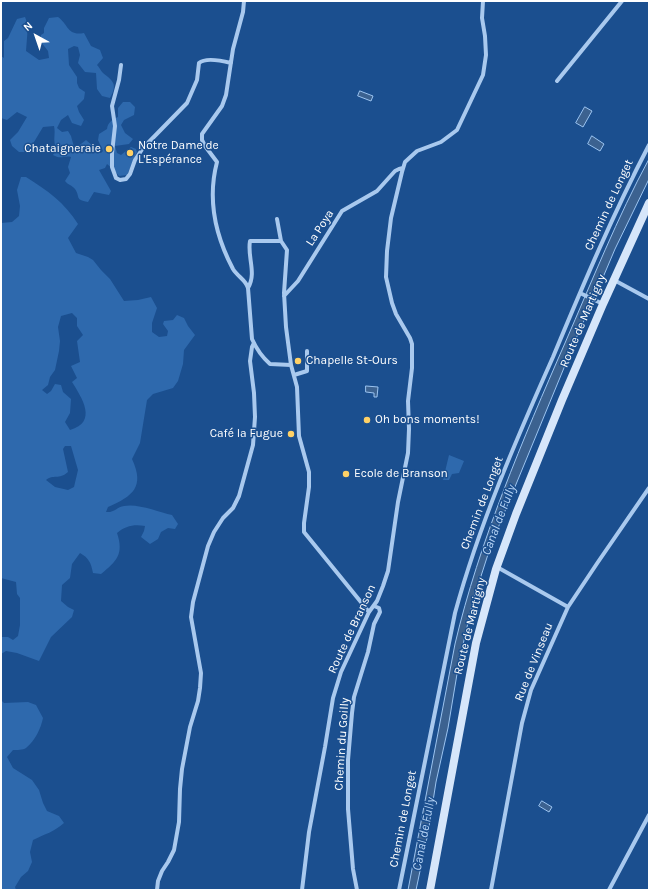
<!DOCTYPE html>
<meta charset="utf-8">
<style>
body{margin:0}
#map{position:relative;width:650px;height:891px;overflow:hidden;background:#1b4f8f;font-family:Karla,sans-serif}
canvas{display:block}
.frame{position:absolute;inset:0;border:2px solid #fff;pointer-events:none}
.north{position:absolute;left:16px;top:16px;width:40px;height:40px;-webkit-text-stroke:3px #1b4f8f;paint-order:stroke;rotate:320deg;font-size:11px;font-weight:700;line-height:16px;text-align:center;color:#fff}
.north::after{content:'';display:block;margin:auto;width:14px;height:18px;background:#fff;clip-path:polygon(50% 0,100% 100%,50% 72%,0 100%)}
</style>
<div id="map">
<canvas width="650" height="891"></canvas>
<div class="frame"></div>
<div class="north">N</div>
</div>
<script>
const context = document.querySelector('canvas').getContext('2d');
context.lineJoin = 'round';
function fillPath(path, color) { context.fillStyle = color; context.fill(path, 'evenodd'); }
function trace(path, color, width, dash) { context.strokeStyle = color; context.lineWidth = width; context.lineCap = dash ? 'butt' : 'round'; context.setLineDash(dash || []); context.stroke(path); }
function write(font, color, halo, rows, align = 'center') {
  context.font = font + ' Karla,sans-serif'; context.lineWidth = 3; context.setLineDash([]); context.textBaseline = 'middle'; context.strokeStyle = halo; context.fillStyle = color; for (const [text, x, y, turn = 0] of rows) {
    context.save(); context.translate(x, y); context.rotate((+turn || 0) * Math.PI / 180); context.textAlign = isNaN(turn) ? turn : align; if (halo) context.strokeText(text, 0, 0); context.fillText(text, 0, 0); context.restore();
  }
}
fillPath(new Path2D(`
 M25,17L28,25L26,51L39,60L49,58L48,51L41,42V35L44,33V28L49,18L58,17C69,25 67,36 84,33L91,46L100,50L103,58L97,65C99,67 101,71 103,73C113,81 118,84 110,98L102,96L97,89L96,73L85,72L78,63L80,55L78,47L74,46L68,49L69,65L77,77V83L79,88L85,92L84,99L77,106L79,112L84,120L81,126L72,123L68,115L61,120L57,128L62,132L68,131L71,136L74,147L76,148L86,140L101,153L103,151L98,140L99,134L107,129C108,122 112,120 118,117V108L123,102H130L135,107L134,115L124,120L121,125L125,133L133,139L129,144L115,146L117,153L121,155L131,147L136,149L137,152L127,175L119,176L114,170L107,164L105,168L99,170L111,191L109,195L94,192L88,202C74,199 81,198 75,189C72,185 68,185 65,181L70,173L68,167L71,157C64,155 61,160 53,155L57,149C52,142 56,134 54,126L43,127L34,142L27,152H19L12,146L10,140L18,132L27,117L17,112L7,120L1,118V56L4,58V41L8,38L17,19Z
 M21,177H26C47,190 65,203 78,224L68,238L76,253L88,257L93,260L101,270L110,279L124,301L138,300L151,297L157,308L152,323V332L159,337L167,336L168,331L163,324L164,321L173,320L177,315L184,318L188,326L195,335L184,350L183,364L178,381L173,388L153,394L147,400L140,443L132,459C145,487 133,496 108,507L106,512C114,513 117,507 124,506C137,503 159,512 172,515L178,524L175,529L168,528L161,532L158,539L150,544L141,537L144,531L145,526C134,524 125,526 117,533C124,554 117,561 101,574L93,573C91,563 89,558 80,553L72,564L70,578L62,585L61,601L68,607L74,610L72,617L51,637L39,661L17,653L6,651L1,654V637H8L13,640L18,636L20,625V598L17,594L16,582L1,578V223L12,222L19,216L20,206L17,190ZM72,313L77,318V326L83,335L77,341L80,362L71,366L77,378L72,382C82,398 98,422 70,430L65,422L70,413L71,399L63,392L61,385L55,384L51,391L47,394L42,390L48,385L50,377L55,370L59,351L60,341L58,327L61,316ZM65,446H71L78,470L74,487L68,490L55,487L46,480C53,474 59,480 68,472L63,449Z
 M449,455L464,461L459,473L452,474L449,480H443Z
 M1,700L4,703L28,702L36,705L43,718C41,728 35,741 26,748C23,750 17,750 13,750L7,757L13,768L32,780L39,790L43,803L47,811L59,816L64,823C54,832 45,834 33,840L30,852L32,862L28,871L21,877L15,887L16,890H1Z`), '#2e69ad');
const water = new Path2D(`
 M360,91L373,96L371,101L358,96Z
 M585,107L592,111L583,127L576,123Z
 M592,136L604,144L600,151L588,144Z
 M649,159V179L615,249L590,308L580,329L491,545L473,601L459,662L448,728L436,782L428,833L416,890H408L455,644C479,542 523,439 565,343C592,281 617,218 649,159Z
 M366,386L378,387L377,397H374V393L366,392Z
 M542,801L552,807L549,812L539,806Z`);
fillPath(water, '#3c6290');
trace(water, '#9cc4f0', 1);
trace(new Path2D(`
 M244,1L243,12L233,49L226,95L222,106L202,134V140L205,146L217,162C207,200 215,235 233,269C238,277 246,280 248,288L252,339C256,348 262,357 270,364L291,365
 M121,65L119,80L112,106L115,126L112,153V167L116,178L120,180L126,179L130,174L135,160L143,148L187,103L197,80L199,63C206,57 223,61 231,63
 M557,81L622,1
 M277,219L281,241L287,250L284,293L286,327L291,365L297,387L299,436L309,472V487L304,523V532L369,612
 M614,280L649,299
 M248,288C257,273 247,257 250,241H281
 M580,293L603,304
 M284,296L298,281L342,211L377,191L395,171L399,169L403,168
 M294,375L307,371V351
 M497,567L568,607
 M157,890L158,881L162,871L168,862L174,850L179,822L180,789L182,769L190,727L198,701L200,688L201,673L191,617L193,602L208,546L214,532L223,518L233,508L239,496L253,445L255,417L254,393L250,361L252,347L254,343
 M302,890L309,832L325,747L333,698L341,672L369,612L377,601L383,586L388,571L398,502L408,453L409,429L408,401L412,368V344L410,338L396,314L392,303L386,277L387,251L391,218L402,172L405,162L417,151L441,142L457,130L483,75L486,55L485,36L482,18L483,1
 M357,890L353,869L348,809V760L352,713L354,697L368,652L374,624L380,612L379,608L374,606
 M399,890L455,613C479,525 516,440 553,357C583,285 613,214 649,145
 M491,890L522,723L531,690L568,607L598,562L649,488
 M609,890L649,815`), '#a9c9ee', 4);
trace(new Path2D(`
 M430,890L476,643L496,569L516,514L562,400L603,304L649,203`), '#d6e6fa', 8);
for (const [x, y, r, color] of [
 [109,149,4,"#ffd166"],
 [130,153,4,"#ffd166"],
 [298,361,4,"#ffd166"],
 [367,420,4,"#ffd166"],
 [291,434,4,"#ffd166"],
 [346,474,4,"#ffd166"]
]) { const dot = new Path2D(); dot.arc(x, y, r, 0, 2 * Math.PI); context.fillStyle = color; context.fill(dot); trace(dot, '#1b4f8f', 1.5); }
write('12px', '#fff', '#1b4f8f', [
 ["Notre Dame de",138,146],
 ["L'Espérance",138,160],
 ["Chataigneraie",101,149,"right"],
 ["Chapelle St-Ours",306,361],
 ["Oh bons moments!",375,420],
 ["Café la Fugue",283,434,"right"],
 ["Ecole de Branson",354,474]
], 'left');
write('12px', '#fff', '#1b4f8f', [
 ["Chemin de Longet",609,205,-65],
 ["La Poya",320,228,-57],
 ["Route de Martigny",583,321,-67],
 ["Chemin de Longet",482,503,-69],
 ["Route de Martigny",470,626,-76],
 ["Route de Branson",352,629,-65],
 ["Rue de Vinseau",534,662,-68],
 ["Chemin du Goilly",342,744,-86],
 ["Chemin de Longet",403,819,-79]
]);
write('italic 13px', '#b5d3f5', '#1b4f8f', [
 ["Canal de Fully",499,520,-69],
 ["Canal de Fully",424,834,-79]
]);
</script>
